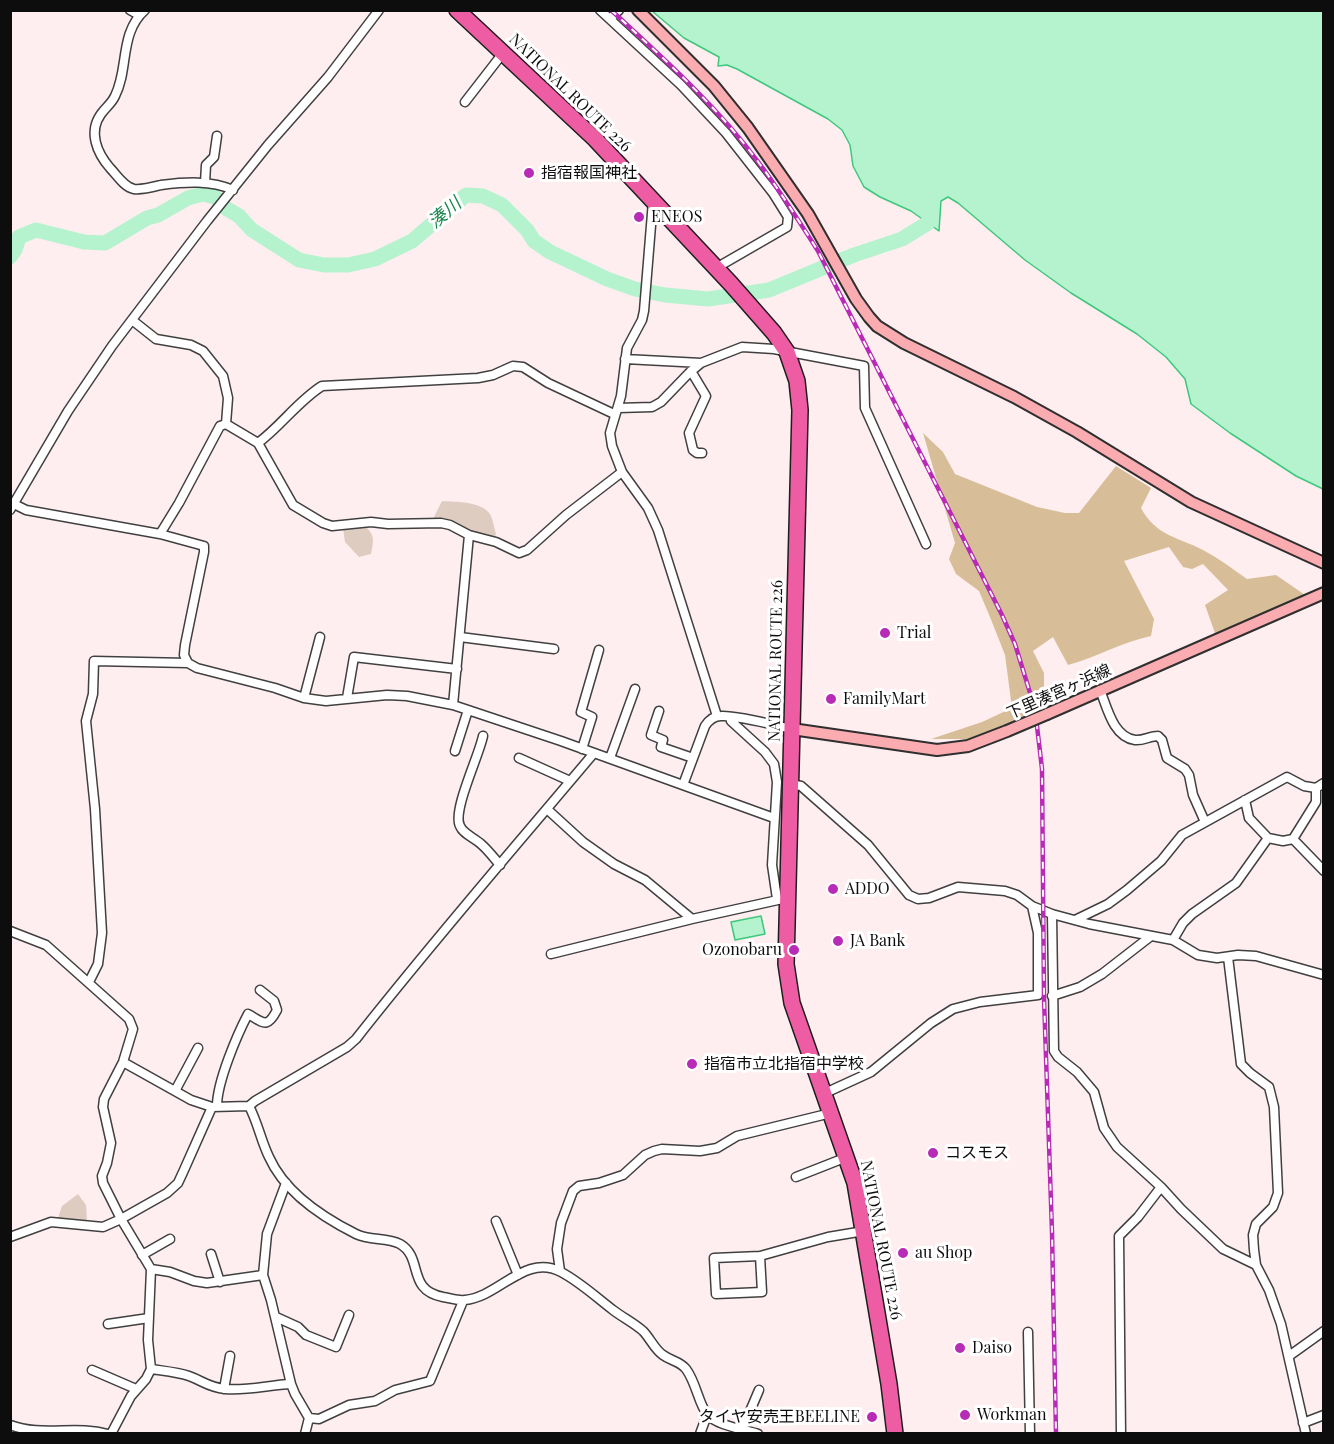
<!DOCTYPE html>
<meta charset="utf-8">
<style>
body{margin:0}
#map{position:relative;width:1334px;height:1444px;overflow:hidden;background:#feeef0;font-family:"Playfair Display",serif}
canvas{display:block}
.frame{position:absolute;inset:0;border:12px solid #0d0d0d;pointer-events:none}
</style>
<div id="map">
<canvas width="1334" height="1444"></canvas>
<div class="frame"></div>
</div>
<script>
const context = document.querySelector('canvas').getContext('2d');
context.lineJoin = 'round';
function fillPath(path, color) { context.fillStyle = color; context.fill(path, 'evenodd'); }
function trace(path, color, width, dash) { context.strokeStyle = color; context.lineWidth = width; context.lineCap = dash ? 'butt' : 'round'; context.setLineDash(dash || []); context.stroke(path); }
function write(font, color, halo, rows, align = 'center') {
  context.font = font + ' "Playfair Display","Noto Sans JP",serif'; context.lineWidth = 6; context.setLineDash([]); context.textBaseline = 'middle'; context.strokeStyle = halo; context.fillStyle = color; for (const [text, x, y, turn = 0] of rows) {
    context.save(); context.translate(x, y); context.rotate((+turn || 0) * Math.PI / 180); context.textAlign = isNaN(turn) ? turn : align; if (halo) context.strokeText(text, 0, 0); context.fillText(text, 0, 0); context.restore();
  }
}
fillPath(new Path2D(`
 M923,433L943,452L955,474L1037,507L1065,513H1079L1116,466L1151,488L1141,508C1156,536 1178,537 1203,550C1218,558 1233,569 1247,579L1276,575L1308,597L1216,636L1205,605L1228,590L1203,564L1192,569L1183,567L1169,547L1124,561L1154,619L1151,636C1122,642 1097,657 1068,665L1053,637L1033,651L1044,673V716L969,739H931L982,722L1012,708L1005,655L990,617L979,591L956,574L949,559L955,543Z`), '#d7be99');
fillPath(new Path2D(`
 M442,501C456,502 481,501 490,514C493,519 494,528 496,534L494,539L484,537L433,519Z
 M364,525C375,535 374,540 371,554L359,557L345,542L343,528Z
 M78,1194L86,1205L87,1221L58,1218L62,1206Z`), '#dfccc0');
const water = new Path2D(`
 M652,11H1323V489L1296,476L1230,433L1191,404L1185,379L1166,357L1137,334L1071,293L1025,260L958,203L948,197L941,201L939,231L911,211L880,197L864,187L853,166L850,145L842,130L828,119L737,69L727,65L718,66L719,57L684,38Z
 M761,916L765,934L735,940L731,922Z`);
fillPath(water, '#b5f3cf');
trace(water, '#3fc77c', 1.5);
trace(new Path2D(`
 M10,257L15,250L19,237L36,230L84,242L105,243L147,218L158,215L188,198L203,194L215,197L227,209L239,216L252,230L299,260L324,265H348L375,259L412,241L466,195L483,196L502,205L527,230L534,241L550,252L607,279L635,289L665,295L708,299L769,290L854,255L902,239L928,223`), '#b5f3cf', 15);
const street = new Path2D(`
 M130,10L139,15
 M145,10C119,33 129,69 115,96C112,103 106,107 101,114C88,132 97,153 110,168C117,175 124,187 134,189C142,190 153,187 161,185C185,182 211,180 233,190
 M600,10L681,85L726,133L773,193L788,217L787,227L716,268
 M610,19L619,10
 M465,102L503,53
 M205,183L206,165L214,157L217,136
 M653,201L644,311L642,320L627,348L621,396L610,433L612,446L622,472L648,508L658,530L717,716
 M132,320L156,339L191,345L203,351L223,376L228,398L226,424
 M625,359L701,363
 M691,371L706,396L689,433L693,450L697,453H702
 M618,408L652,407L661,402L689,373L701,363L742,347L774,349L864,366L865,408L926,544
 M258,443L293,505L323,523L332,526L371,522L388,524L441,523L450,525L469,535L496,542L519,553L527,550L566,515L622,472
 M10,502L26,510L160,534L204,546V552L185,645L184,655L188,663
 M10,510L68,411L112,346L207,221L268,145L328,77L379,10
 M160,534L179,503L220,426L226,424L258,443C281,426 298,401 322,386L478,378L493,375L513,366L523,367L548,383L614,414
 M460,637L554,649
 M1100,690C1107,707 1113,737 1135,740C1143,741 1150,736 1158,736L1162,740L1167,758L1185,769L1189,775L1193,795L1205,822
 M304,698L320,637
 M347,698L354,657L457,669
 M453,705L469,535
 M659,711L651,735L663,740L661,747L693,758
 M730,717L731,721L765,752L774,764L777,782L772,865L777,899
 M483,736C479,756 452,811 460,826C463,834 475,838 481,844C488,850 494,858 500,865
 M582,749L592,717L581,712L599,650
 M455,751L468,710
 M519,758L570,781
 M610,758L635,689
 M791,784L801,786L868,845L909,895L918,899L929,898L958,887L1005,891L1017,895L1032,906L1052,914L1089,924L1173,940L1198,955L1217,958L1238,955L1256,956L1324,975
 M683,785L705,726C709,720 714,716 721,716C737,715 774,725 792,729
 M1245,800L1249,818L1268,838
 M548,810L583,842L614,864L645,880L692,919
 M1293,839L1324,871
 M1052,914L1054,1051L1058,1057L1077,1072L1094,1092L1104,1128L1117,1147L1161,1187L1181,1209L1223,1249L1256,1265
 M1075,920L1108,904L1127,890L1161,861L1182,835L1287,777L1304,786L1316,788L1324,783
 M10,931L46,945L129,1019L133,1029L123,1062L104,1099L103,1107L111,1143L107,1163L102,1176L103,1183L121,1219L151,1269L148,1340L151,1369L146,1379L131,1396L111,1434
 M1173,940L1183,923L1192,914L1236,883L1268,838L1283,841L1293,839L1316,802V788
 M551,954L692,919L787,898
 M1228,957L1241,1064L1250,1073L1269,1087L1274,1107L1278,1193L1273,1207L1256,1224L1253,1235L1254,1250L1256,1265L1269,1290L1281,1324L1306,1434
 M89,982L98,964L102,933L95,809L86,721L93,694L94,661L188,663L197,668L275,688L304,698L326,701L387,695L407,696L453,705L561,741L774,818
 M1052,996L1080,987L1102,974L1151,936
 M123,1062L191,1100L212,1107L249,1106L255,1101L347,1047L356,1039C433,941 514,848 594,753
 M175,1091L198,1048
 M823,1094L871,1072L931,1023L953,1009L980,1002L1038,995V933L1032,906
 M217,1106C217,1082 237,1035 248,1014C264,1023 267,1029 277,1010L274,1001L260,990
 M249,1106C258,1123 261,1141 269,1157C285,1193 322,1217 356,1234C370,1241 387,1237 400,1244C424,1258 406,1290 443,1297C450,1298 458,1301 465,1300C499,1297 525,1253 561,1272C580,1282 596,1297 613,1310C622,1317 634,1323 643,1331C650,1338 655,1350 663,1355C671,1361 680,1361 686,1369C696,1382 699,1405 707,1414C717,1426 744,1429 758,1434
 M796,1177L847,1157
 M286,1183L267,1234L263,1275L271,1300L291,1384
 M496,1221L518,1275
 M10,1237L51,1222L103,1227L121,1219L167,1193L178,1183L184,1170L212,1107
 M211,1254L220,1282
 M142,1255L170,1239
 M760,1256L762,1292L716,1294L714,1258L760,1256L828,1237L864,1231
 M151,1269L170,1272L194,1281L207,1283L263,1275
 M560,1271L557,1249L561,1223L573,1191L579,1186L599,1183L623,1175L645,1155L654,1151L662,1149L700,1151L717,1148L737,1136L831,1113
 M276,1317L298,1327L306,1335L336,1347L349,1315
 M108,1324L149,1318
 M1028,1332L1030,1434
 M1289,1356L1324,1331
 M151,1369C164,1371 177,1372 189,1376C203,1381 208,1387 225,1389C247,1391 269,1385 291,1384L295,1394L309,1418L305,1434
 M92,1370L136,1389
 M224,1389L230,1356
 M309,1418L319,1419L349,1405L375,1401L395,1390L430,1381L463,1301
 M1303,1423L1324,1415
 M10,1425C42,1437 75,1425 108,1434
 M742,1430L759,1390
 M700,1434L707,1415
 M1121,1434L1119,1236L1138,1217L1161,1187`);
const secondary = new Path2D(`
 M638,10L714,86L748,128L808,214L856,299L869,317L877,326L904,343L1014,397L1077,432L1191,502L1324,563
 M1047,714L1324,593
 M792,729L937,750L968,746L1007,731`);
const highway = new Path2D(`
 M457,10L595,139L731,284L774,333L787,352L797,381L800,410L786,964L792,1003L855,1183L889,1384L895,1434`);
trace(street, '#404040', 11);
trace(secondary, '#2f2f2f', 14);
trace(highway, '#1e1e1e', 18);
trace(street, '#fff', 8);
trace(secondary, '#fbacb0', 10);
trace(highway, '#ee5ca4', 15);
const rail = new Path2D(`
 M611,10C663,58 717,106 759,163C780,191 799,221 818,251L1002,615L1015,644L1035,709L1042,769L1044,998L1052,1232L1056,1434`);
trace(rail, '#b72bb6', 4.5);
trace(rail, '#fff', 2, [7]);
const secondaryBridge = new Path2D(`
 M1007,731L1047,714`);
trace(secondaryBridge, '#2f2f2f', 14, []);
trace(secondaryBridge, '#fbacb0', 10);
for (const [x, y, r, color] of [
 [529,173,6,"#b72bb6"],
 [639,217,6,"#b72bb6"],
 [885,633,6,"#b72bb6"],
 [831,699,6,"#b72bb6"],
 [833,889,6,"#b72bb6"],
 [838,941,6,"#b72bb6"],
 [794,950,6,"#b72bb6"],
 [692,1064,6,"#b72bb6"],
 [933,1153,6,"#b72bb6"],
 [903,1253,6,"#b72bb6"],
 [960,1348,6,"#b72bb6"],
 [965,1415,6,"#b72bb6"],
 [872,1417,6,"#b72bb6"]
]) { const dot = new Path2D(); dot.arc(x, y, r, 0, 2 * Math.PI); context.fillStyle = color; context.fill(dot); trace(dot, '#fff', 2); }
write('16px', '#0d0d0d', '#fff', [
 ["NATIONAL ROUTE 226",570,93,44],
 ["NATIONAL ROUTE 226",776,661,-89],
 ["下里湊宮ヶ浜線",1059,692,-24],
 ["NATIONAL ROUTE 226",881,1240,79]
]);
write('16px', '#0d0d0d', '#fff', [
 ["指宿報国神社",541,173],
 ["ENEOS",651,217],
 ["Trial",897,633],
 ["FamilyMart",843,699],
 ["ADDO",845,889],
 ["JA Bank",850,941],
 ["Ozonobaru",782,950,"right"],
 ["指宿市立北指宿中学校",704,1064],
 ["コスモス",945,1153],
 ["au Shop",915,1253],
 ["Daiso",972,1348],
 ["Workman",977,1415],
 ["タイヤ安売王BEELINE",860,1417,"right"]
], 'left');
write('italic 18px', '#1a854e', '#fff', [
 ["湊川",445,213,-41]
]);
</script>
